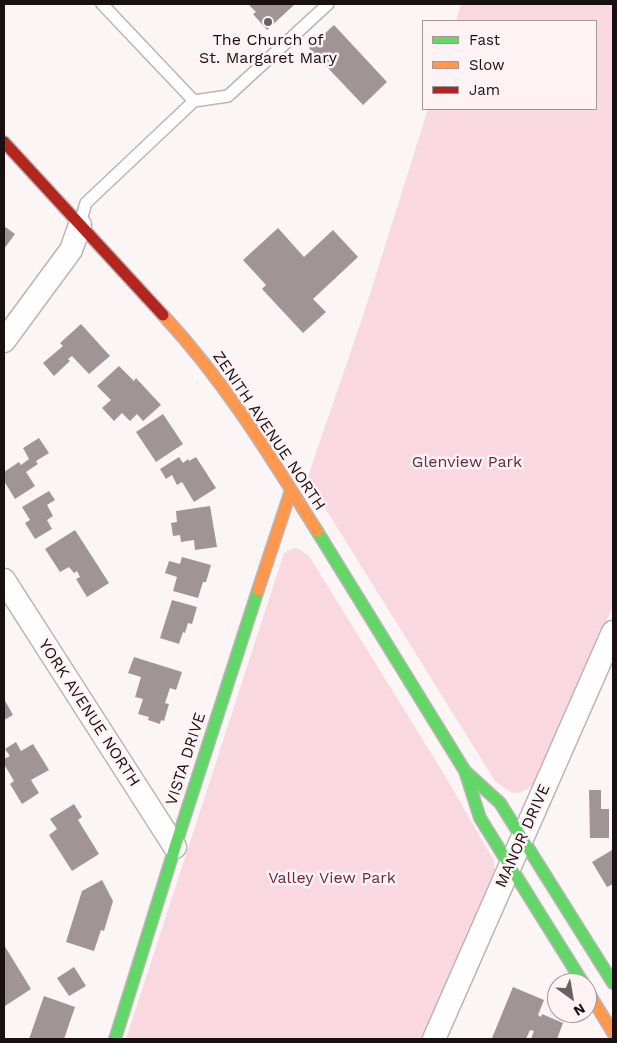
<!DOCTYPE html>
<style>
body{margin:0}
#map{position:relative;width:617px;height:1043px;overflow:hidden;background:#fbf5f6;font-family:"Work Sans",sans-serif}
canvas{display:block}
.frame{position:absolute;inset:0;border:5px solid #191012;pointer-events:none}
.legend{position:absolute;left:422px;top:20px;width:175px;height:90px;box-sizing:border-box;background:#fef2f4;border:1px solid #a2989a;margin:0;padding:6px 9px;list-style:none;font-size:15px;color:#191012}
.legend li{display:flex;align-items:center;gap:10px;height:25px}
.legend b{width:25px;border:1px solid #a2989a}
.north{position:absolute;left:547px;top:973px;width:50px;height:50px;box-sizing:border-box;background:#fef2f4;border:1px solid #a2989a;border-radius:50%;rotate:148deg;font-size:14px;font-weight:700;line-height:20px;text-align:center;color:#191012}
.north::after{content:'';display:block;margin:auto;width:18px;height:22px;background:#686062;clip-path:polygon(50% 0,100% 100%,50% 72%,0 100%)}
</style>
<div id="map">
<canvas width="617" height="1043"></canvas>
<div class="frame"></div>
<ul class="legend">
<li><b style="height:6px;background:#63d668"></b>Fast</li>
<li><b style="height:6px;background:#ff974d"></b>Slow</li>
<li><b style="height:6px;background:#b3261e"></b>Jam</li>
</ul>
<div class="north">N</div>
</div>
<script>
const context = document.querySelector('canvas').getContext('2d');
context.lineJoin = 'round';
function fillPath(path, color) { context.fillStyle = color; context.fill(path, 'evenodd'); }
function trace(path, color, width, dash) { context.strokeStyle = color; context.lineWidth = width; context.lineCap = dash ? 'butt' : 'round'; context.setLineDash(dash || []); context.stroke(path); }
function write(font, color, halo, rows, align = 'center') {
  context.font = font + ' "Work Sans",sans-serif'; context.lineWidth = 5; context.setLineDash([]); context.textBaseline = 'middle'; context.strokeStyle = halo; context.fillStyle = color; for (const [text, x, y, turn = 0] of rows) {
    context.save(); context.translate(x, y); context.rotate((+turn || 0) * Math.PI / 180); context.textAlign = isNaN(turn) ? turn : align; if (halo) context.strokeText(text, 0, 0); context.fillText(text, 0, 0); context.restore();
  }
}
fillPath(new Path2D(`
 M461,4H613V606L535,782C518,799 511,794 495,781L307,479L363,316L428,109H596V21H456Z
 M294,548L299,549L309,556L444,774L494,861L495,871L493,878L422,1039H126L284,553Z`), '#fad8df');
fillPath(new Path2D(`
 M248,4H295L267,30L253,14L256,12Z
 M334,25L387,82L363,105L309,48Z
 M4,226L15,234L4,249Z
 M278,228L304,257L333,230L358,257L313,299L326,312L303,333L262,289L266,285L243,260Z
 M81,324L110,356L89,374L72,356L68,359L70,361L54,376L43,363L63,346L60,343Z
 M119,366L134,381L136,378L161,405L143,421L137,414L130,421L122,413L114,421L102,408L111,400L97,386Z
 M163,414L183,444L156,462L136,432Z
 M39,438L49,453L36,461L38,464L26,472L35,486L15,499L4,481V472L19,462L21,465L29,459L23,448Z
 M179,457L183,463L188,459L189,461L196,457L216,488L194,502L182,482L177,485L172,475L166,479L160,469Z
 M49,491L55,500L47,505L53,516L47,520L52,529L35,539L25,523L30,520L22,507Z
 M210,506L217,547L195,550L194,540L181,542L180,535L173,536L171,523L177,522L176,511Z
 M75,530L109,583L87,597L76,579L80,577L77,571L74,573L69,567L60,572L45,549Z
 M182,557L211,565L206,582H203L198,598L173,591L177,577L165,573L169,561L180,564Z
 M172,600L197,607L192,624L188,623L185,633L183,632L179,644L160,638Z
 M134,657L182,672L176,690L170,688L165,703L169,704L164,721L161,720L160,724L148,720L149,717L138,714L143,699L135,697L141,677L128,673Z
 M4,699L13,715L4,720Z
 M16,742L21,751L33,744L49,770L31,780L39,793L22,804L10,784L14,781L4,764V759L10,756L5,749Z
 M589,790H601V809H609V838H590Z
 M74,804L82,817L78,820L99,854L72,871L49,835L57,829L50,819Z
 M612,850L613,852V884L607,887L592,862Z
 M102,880L113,901L104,931L101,930L94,951L66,942L82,891Z
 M4,945L31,989L5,1006L4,1004Z
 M74,967L86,986L69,996L57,978Z
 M513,987L544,1000L538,1015L541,1017L542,1014L563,1023L557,1039H531L534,1031L530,1030L526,1039L492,1038Z
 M44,996L75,1007L64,1039H29Z`), '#a19497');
const lane = new Path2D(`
 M194,101L228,96L328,4
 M80,223L86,203L194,101L102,4`);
const street = new Path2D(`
 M4,341L71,250L80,225
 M4,580L175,847
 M434,1039L613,632`);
const fast = new Path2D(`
 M317,531L465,771L480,818L583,983
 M466,772L500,803L613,983
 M115,1039L175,847L258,590`);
const slow = new Path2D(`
 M163,315C225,382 269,454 317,531
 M258,590L291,490
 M587,990L613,1033`);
const jam = new Path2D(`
 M4,142L163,315`);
trace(lane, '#bcb4b6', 14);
trace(street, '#bcb4b6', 25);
trace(fast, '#bcb4b6', 14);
trace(slow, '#bcb4b6', 14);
trace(jam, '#bcb4b6', 14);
trace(lane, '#fefefe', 11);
trace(street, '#fefefe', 22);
trace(fast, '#63d668', 11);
trace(slow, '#ff974d', 11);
trace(jam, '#b3261e', 11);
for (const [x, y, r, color] of [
 [268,22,5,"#686062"]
]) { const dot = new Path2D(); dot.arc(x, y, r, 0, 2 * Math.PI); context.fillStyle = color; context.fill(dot); trace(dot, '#fef2f4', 2); }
write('16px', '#191012', '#fef2f4', [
 ["The Church of",268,40],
 ["St. Margaret Mary",268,58]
]);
write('16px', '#191012', '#fef2f4', [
 ["ZENITH AVENUE NORTH",269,431,56],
 ["YORK AVENUE NORTH",89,713,57],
 ["VISTA DRIVE",186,759,-72],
 ["MANOR DRIVE",523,836,-66]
]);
write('16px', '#6e263c', '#fef2f4', [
 ["Glenview Park",467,462],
 ["Valley View Park",332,878]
]);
</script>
